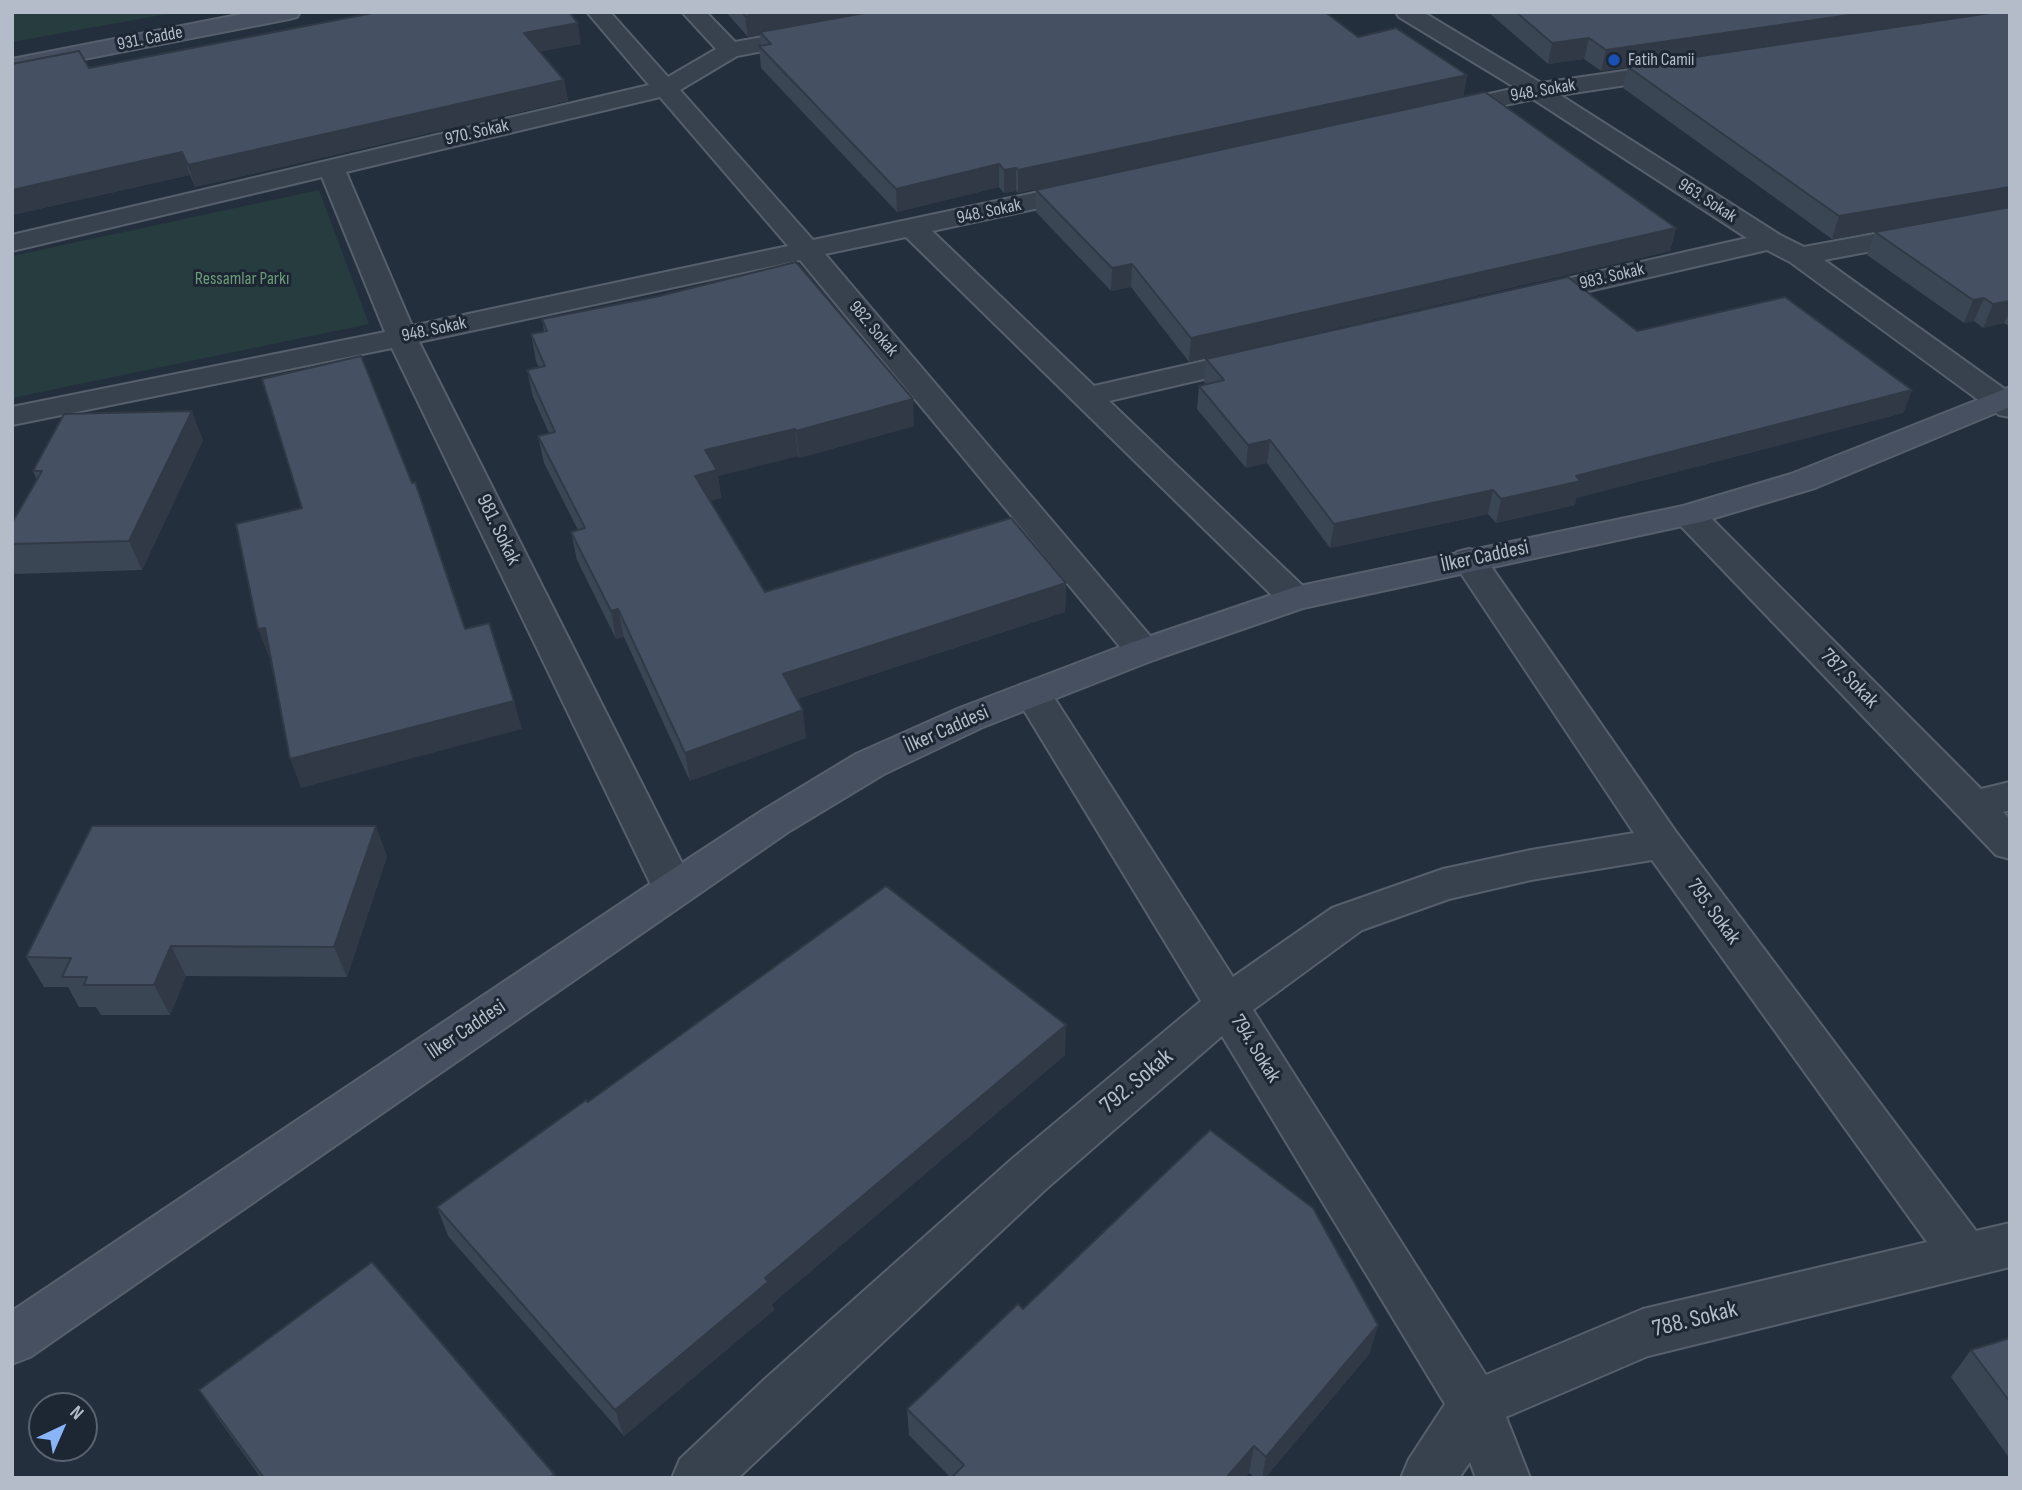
<!DOCTYPE html>
<meta charset="utf-8">
<style>
body{margin:0}
#map{position:relative;width:2022px;height:1490px;overflow:hidden;background:#242f3e;font-family:"Sofia Sans Condensed",sans-serif}
canvas{display:block}
.frame{position:absolute;inset:0;border:14px solid #b4bcc9;pointer-events:none}
.north{position:absolute;left:28px;top:1392px;width:70px;height:70px;box-sizing:border-box;background:#1d2633;border:2px solid #59626f;border-radius:50%;rotate:44deg;font-size:19px;font-weight:700;line-height:28px;text-align:center;color:#b4bcc9}
.north::after{content:'';display:block;margin:auto;width:24px;height:32px;background:#8ab4f8;clip-path:polygon(50% 0,100% 100%,50% 72%,0 100%)}
</style>
<div id="map">
<canvas width="2022" height="1490"></canvas>
<div class="frame"></div>
<div class="north">N</div>
</div>
<script>
const context = document.querySelector('canvas').getContext('2d');
context.lineJoin = 'round';
function fillPath(path, color) { context.fillStyle = color; context.fill(path, 'evenodd'); }
function trace(path, color, width, dash) { context.strokeStyle = color; context.lineWidth = width; context.lineCap = dash ? 'butt' : 'round'; context.setLineDash(dash || []); context.stroke(path); }
function write(font, color, halo, rows, align = 'center') {
  context.font = font + ' "Sofia Sans Condensed",sans-serif'; context.lineWidth = 6; context.setLineDash([]); context.textBaseline = 'middle'; context.strokeStyle = halo; context.fillStyle = color; for (const [text, x, y, turn = 0] of rows) {
    context.save(); context.translate(x, y); context.rotate((+turn || 0) * Math.PI / 180); context.textAlign = isNaN(turn) ? turn : align; if (halo) context.strokeText(text, 0, 0); context.fillText(text, 0, 0); context.restore();
  }
}
fillPath(new Path2D(`
 M12,12H178L12,42Z
 M319,190L369,324L12,398V256Z`), '#263c3f');
const minor = new Path2D(`
 M587,12H610L668,77L716,49L682,12H706L735,42L812,28L820,30L823,35L820,40L737,56L680,90L813,240L1086,182L1095,184L1099,190L1095,196L932,231L1094,386L1257,349L1268,352L1272,358L1268,364L1109,401L1307,590L1313,598L1307,606L1295,609L1283,606L906,237L825,254L1156,643L1161,651L1156,659L1143,663L1130,659L800,260L419,342L695,889L689,900L674,905L659,900L653,889L392,348L12,425V407L385,332L322,177L12,251V235L649,85ZM660,97L788,246L412,326L346,172Z
 M1396,12H1423L1541,83L1679,63L1687,65L1691,70L1687,75L1679,77L1560,95L1780,235L1804,247L2010,209V225L1824,260L2010,393V417L1999,415L1790,262L1767,250L1528,305L1518,302L1514,296L1518,290L1747,238L1533,99L1445,118L1436,116L1433,111L1436,106L1516,88L1399,17Z
 M1689,505L1701,508L1981,789L2010,782V810L2003,812L2010,819V859L1996,855L1677,522L1672,515L1677,508Z
 M1469,549L1481,552L1676,832L1976,1231L2010,1223V1267L1648,1356L1506,1417L1530,1478H1476L1470,1462L1459,1478H1401L1409,1459L1445,1404L1222,1036L1046,1189L738,1478H672L680,1459L766,1378L1012,1159L1201,1001L1014,694L1020,685L1033,681L1046,685L1233,977L1332,908L1443,869L1531,850L1634,833L1452,560L1457,552ZM1652,860L1927,1242L1643,1309L1486,1375L1253,1010L1362,930L1449,899L1531,880Z`);
const secondary = new Path2D(`
 M253,12H300L297,17L289,19L12,73V59Z
 M2010,387V407L1815,488L1701,522L1303,608L1156,659L983,727L884,774L788,832L30,1357L12,1364V1311L659,878L760,812L856,754L957,709L1130,643L1295,587L1683,506L1791,474Z`);
trace(minor, '#565f6c', 4);
trace(secondary, '#565f6c', 4);
fillPath(minor, '#38414e');
fillPath(secondary, '#465061');
fillPath(new Path2D(`
 M726,12H1325L1358,37L1467,75L1463,97L1676,228L1670,251L1189,362L1131,287L1111,291L1036,212V190L1410,108L1018,193L1016,191L1004,193L999,187L897,212L761,68L759,46H761L760,35L748,37Z
 M1488,12H2010V327L2004,323L1983,328L1974,321L1964,323L1867,255L1875,232L1924,223L1832,239L1623,88L1628,67L1601,71L1584,59L1548,64Z
 M581,44L540,51L564,80L568,101L195,187L190,175L12,215V64L89,68Z
 M542,319L914,426L799,458L798,456L718,476L721,498L710,501L765,592L1066,583L1065,612L797,699L806,738L690,781L624,637L616,639L577,560L571,532L578,530L544,463L538,436L549,433L533,397L527,370L539,367L536,361L531,334L544,331Z
 M1637,331L1912,390L1903,413L1576,498L1575,505L1496,523L1488,514L1330,548L1267,463L1246,468L1197,409L1199,386L1206,384L1204,382L1206,359Z
 M203,440L142,570L15,574L12,569V523L37,480L33,471Z
 M387,856L347,977L186,976L170,1015H101L96,1007H79L68,987H44L26,957Z
 M1065,1055L772,1304L774,1310L624,1436L448,1236L437,1207L588,1102Z
 M1023,1309L1370,1353L1265,1478H1255L1249,1473L1244,1478H951L909,1435L907,1409Z
 M2010,1338V1459L1951,1377L1971,1350Z
 M199,1390L554,1474L556,1478H261L217,1417Z`), '#3b4654');
fillPath(new Path2D(`
 M764,12H881L760,32V35L748,37L745,16Z
 M1870,12H2003L1601,71L1606,50Z
 M578,23L581,44L528,54L524,33Z
 M1589,38L1584,59L1548,64L1552,43Z
 M1467,75L1463,97L1018,193V170Z
 M564,80L568,101L195,187L188,165Z
 M182,152L190,175L12,215V190Z
 M999,164V187L897,212L896,189Z
 M1016,168V191L1004,193V170Z
 M2010,187V207L1832,239L1839,216Z
 M1676,228L1670,251L1189,362L1191,338Z
 M1132,264L1131,287L1111,291L1112,268Z
 M1984,298L1974,321L1964,323L1973,300Z
 M2010,301V311L2004,323L1983,328L1993,304Z
 M1912,390L1903,413L1576,498L1575,505L1496,523L1501,499L1576,476Z
 M913,399L914,426L799,458L796,431Z
 M192,411L203,440L142,570L129,541Z
 M795,429L798,456L718,476L721,498L699,504L695,476L705,450Z
 M1270,440L1267,463L1246,468L1248,445Z
 M1493,490L1488,514L1330,548L1334,524Z
 M1066,583L1065,612L787,702L783,674Z
 M618,609L624,637L616,639L611,611Z
 M265,628L275,656L269,657L258,629Z
 M514,701L522,729L301,788L290,759Z
 M803,710L806,738L690,781L685,753Z
 M376,826L387,856L347,977L334,947Z
 M171,946L186,976L170,1015L154,985Z
 M1066,1025L1065,1055L772,1304L774,1310L624,1436L615,1410L765,1278Z
 M1378,1325L1370,1353L1265,1478H1262L1266,1457Z
 M1254,1446L1249,1473L1244,1478H1226Z`), '#303945');
const building = new Path2D(`
 M378,12H569L578,23L524,33L564,80L188,165L182,152L12,190V64L79,51L89,68Z
 M743,12H764L745,16Z
 M870,12H1325L1358,37L1396,28L1467,75L1018,170L1016,168L1004,170L999,164L896,189L759,46L771,44L760,32Z
 M1516,12H1870L1606,50L1589,38L1552,43Z
 M1997,12H2010V187L1839,216L1628,67Z
 M1485,92L1676,228L1191,338L1132,264L1112,268L1036,190Z
 M2010,207V301L1993,304L1984,298L1973,300L1875,232Z
 M796,262L913,399L796,431L795,429L705,450L717,470L695,476L765,592L1011,518L1066,583L783,674L803,710L685,753L618,609L611,611L571,532L585,528L538,436L555,432L527,370L545,366L531,334L547,331L542,319L655,297Z
 M1568,277L1637,331L1785,297L1912,390L1576,476L1581,481L1501,499L1493,490L1334,524L1270,440L1248,445L1199,386L1224,380L1206,359Z
 M361,356L412,483L415,482L465,629L489,623L514,701L290,759L265,628L258,629L236,524L302,508L262,379Z
 M192,411L129,541L12,544V523L42,471H33L64,414Z
 M92,826H376L334,947L171,946L154,985H84L87,977H62L71,958L26,957Z
 M886,886L1066,1025L765,1278L768,1282L615,1410L437,1207L586,1100L588,1102Z
 M1210,1130L1313,1208L1378,1325L1266,1457L1254,1446L1226,1478H951L964,1465L907,1409L1018,1304L1023,1309Z
 M372,1262L554,1474L550,1478H264L199,1390Z
 M2010,1338V1402L1971,1350Z`);
fillPath(building, '#455162');
trace(building, '#303945', 2);
for (const [x, y, r, color] of [
 [1614,60,7,"#1a4fb4"]
]) { const dot = new Path2D(); dot.arc(x, y, r, 0, 2 * Math.PI); context.fillStyle = color; context.fill(dot); trace(dot, '#1d2633', 2.5); }
write('18px', '#b4bcc9', '#1d2633', [
 ["931. Cadde",150,39,-11],
 ["948. Sokak",1543,91,-10],
 ["970. Sokak",477,133,-13],
 ["963. Sokak",1707,201,33],
 ["948. Sokak",989,212,-12],
 ["983. Sokak",1612,277,-13],
 ["982. Sokak",873,329,50],
 ["948. Sokak",434,330,-12]
]);
write('18px', '#b4bcc9', '#1d2633', [
 ["Fatih Camii",1628,60]
], 'left');
write('18px', '#6b9a76', '#1d2633', [
 ["Ressamlar Parkı",242,279]
]);
write('21px', '#b4bcc9', '#1d2633', [
 ["981. Sokak",498,530,64],
 ["İlker Caddesi",1485,557,-12],
 ["787. Sokak",1849,679,46],
 ["İlker Caddesi",947,730,-24],
 ["795. Sokak",1713,912,54],
 ["İlker Caddesi",467,1030,-34],
 ["794. Sokak",1255,1049,58]
]);
write('24px', '#b4bcc9', '#1d2633', [
 ["792. Sokak",1137,1082,-40],
 ["788. Sokak",1695,1320,-14]
]);
</script>
